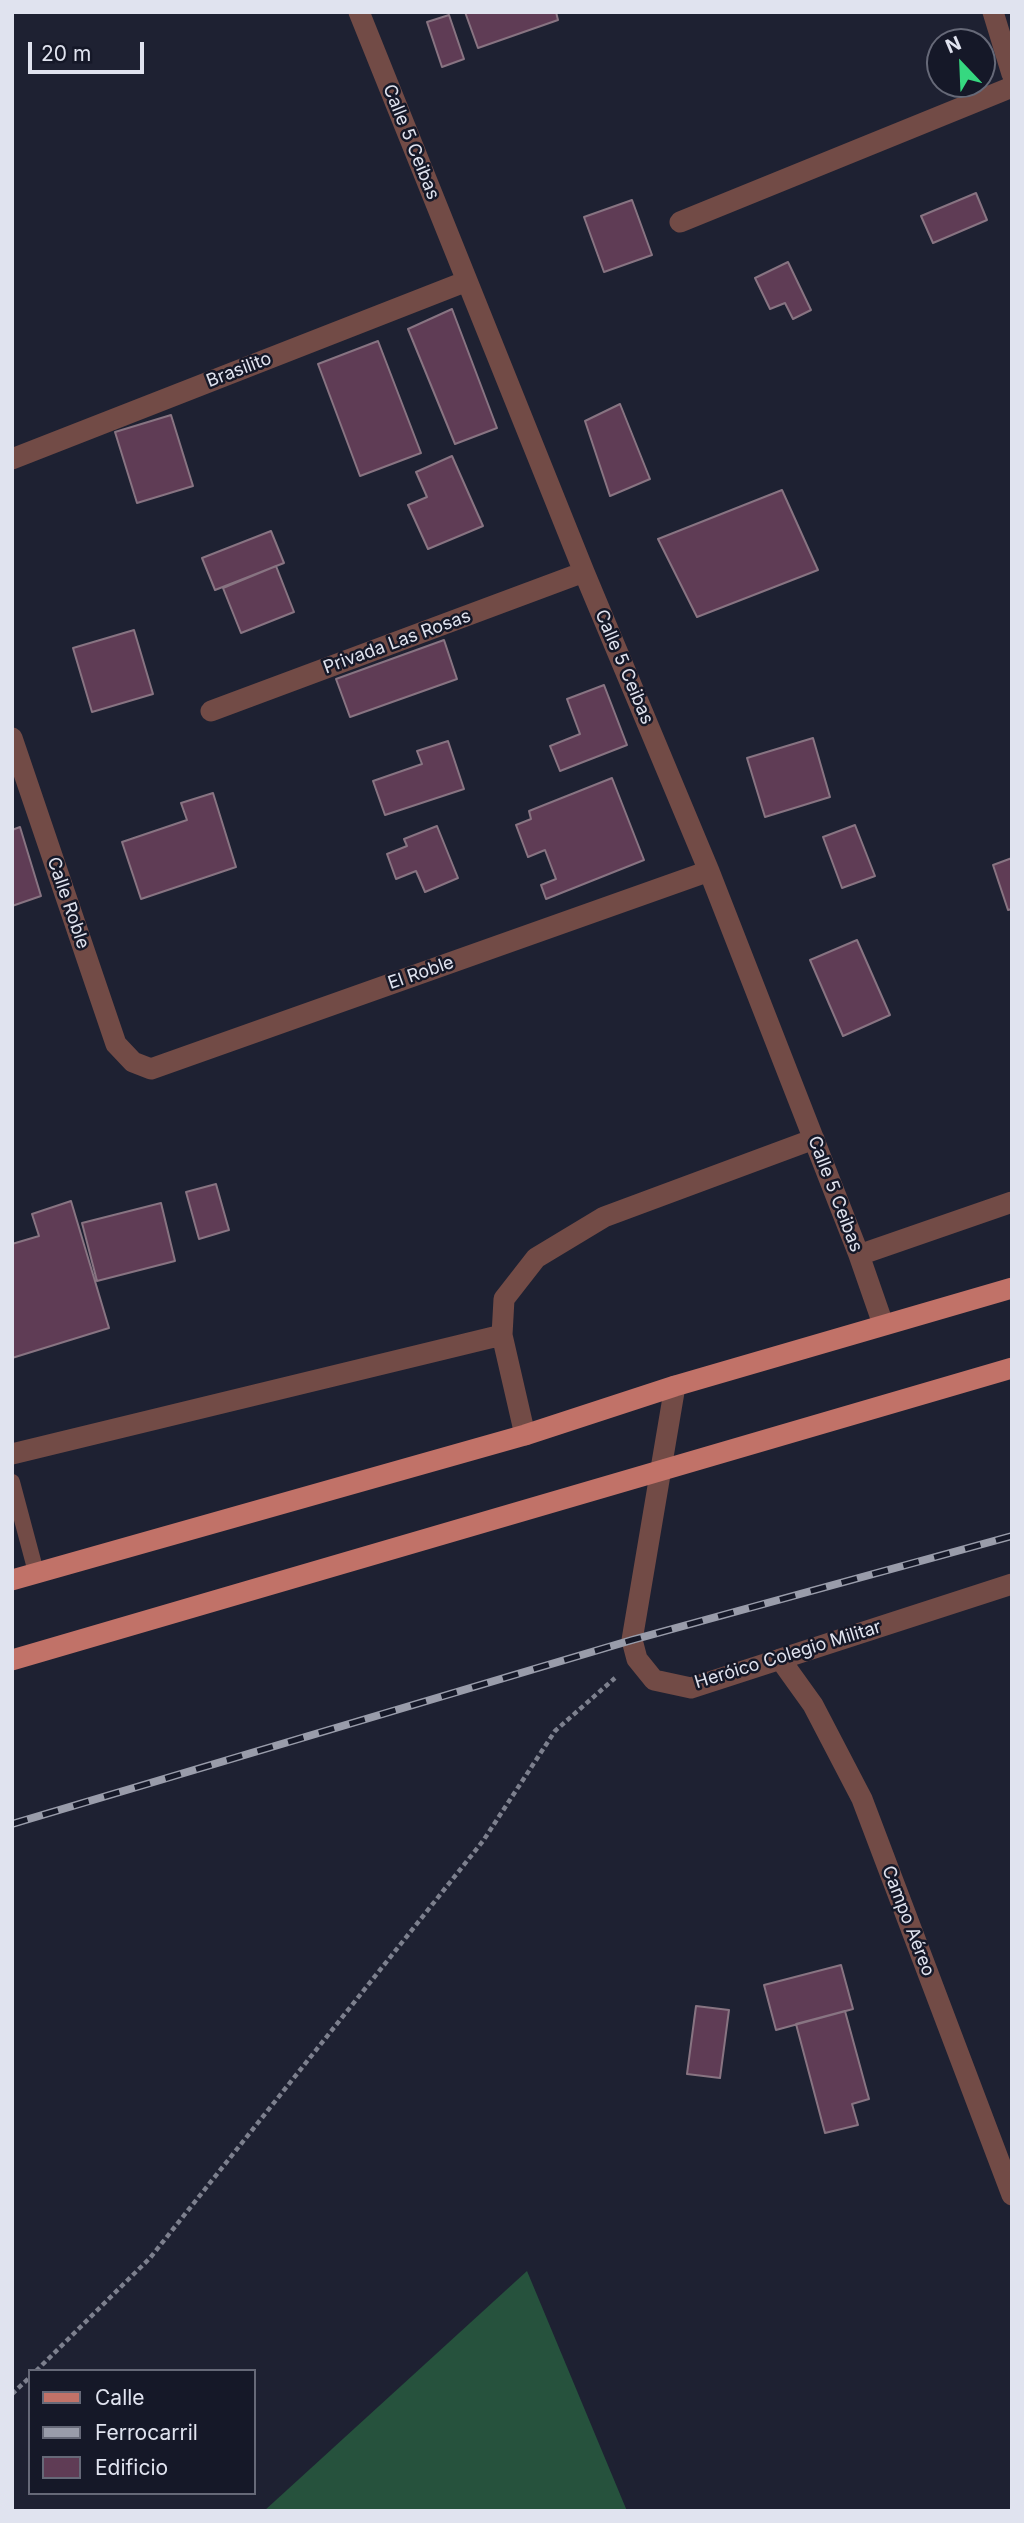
<!DOCTYPE html>
<meta charset="utf-8">
<style>
body{margin:0}
#map{position:relative;width:1024px;height:2523px;overflow:hidden;background:#1e2132;font-family:Inter,sans-serif}
canvas{display:block}
.frame{position:absolute;inset:0;border:14px solid #e0e3ef;pointer-events:none}
.legend{position:absolute;left:28px;top:2369px;width:228px;height:126px;box-sizing:border-box;background:#151828;border:2px solid #666978;margin:0;padding:9px 12px;list-style:none;font-size:21px;color:#e0e3ef}
.legend li{display:flex;align-items:center;gap:14px;height:35px}
.legend b{width:35px;border:2px solid #666978}
.north{position:absolute;left:926px;top:28px;width:70px;height:70px;box-sizing:border-box;background:#151828;border:2px solid #666978;border-radius:50%;rotate:337deg;font-size:19px;font-weight:700;line-height:28px;text-align:center;color:#e0e3ef}
.north::after{content:'';display:block;margin:auto;width:24px;height:32px;background:#36d880;clip-path:polygon(50% 0,100% 100%,50% 72%,0 100%)}
.scale{position:absolute;left:28px;top:42px;width:116px;height:32px;box-sizing:border-box;border:4px solid #e0e3ef;border-top:0;padding-left:9px;font-size:21px;line-height:24px;white-space:nowrap;color:#e0e3ef;-webkit-text-stroke:5px #151828;paint-order:stroke}
</style>
<div id="map">
<canvas width="1024" height="2523"></canvas>
<div class="frame"></div>
<ul class="legend">
<li><b style="height:9px;background:#c17268"></b>Calle</li>
<li><b style="height:9px;background:#999caa"></b>Ferrocarril</li>
<li><b style="height:19px;background:#5f3c55"></b>Edificio</li>
</ul>
<div class="north">N</div>
<div class="scale">20 m</div>
</div>
<script>
const context = document.querySelector('canvas').getContext('2d');
context.lineJoin = 'round';
function fillPath(path, color) { context.fillStyle = color; context.fill(path, 'evenodd'); }
function trace(path, color, width, dash) { context.strokeStyle = color; context.lineWidth = width; context.lineCap = dash ? 'butt' : 'round'; context.setLineDash(dash || []); context.stroke(path); }
function write(font, color, halo, rows, align = 'center') {
  context.font = font + ' Inter,sans-serif'; context.lineWidth = 5; context.setLineDash([]); context.textBaseline = 'middle'; context.strokeStyle = halo; context.fillStyle = color; for (const [text, x, y, turn = 0] of rows) {
    context.save(); context.translate(x, y); context.rotate((+turn || 0) * Math.PI / 180); context.textAlign = isNaN(turn) ? turn : align; if (halo) context.strokeText(text, 0, 0); context.fillText(text, 0, 0); context.restore();
  }
}
fillPath(new Path2D(`
 M527,2271L627,2511H264Z`), '#26523d');
const building = new Path2D(`
 M465,12H556L558,20L478,48Z
 M449,15L464,59L442,67L427,22Z
 M976,193L987,220L933,243L921,216Z
 M632,200L652,255L604,272L584,217Z
 M788,262L811,310L793,319L785,303L770,309L755,278Z
 M452,309L497,428L455,444L408,329Z
 M378,341L421,453L360,476L318,364Z
 M620,404L650,479L610,496L585,421Z
 M171,415L193,486L137,503L115,432Z
 M452,456L483,526L428,549L408,505L427,497L416,472Z
 M782,490L818,570L697,617L658,539Z
 M271,531L284,563L215,590L202,558Z
 M276,566L294,612L241,633L223,588Z
 M134,630L153,694L92,712L73,648Z
 M444,640L457,679L350,717L336,679Z
 M604,685L627,745L560,771L550,746L580,734L567,699Z
 M813,738L830,797L765,817L747,758Z
 M448,741L464,789L385,815L373,781L422,764L417,751Z
 M612,778L644,860L546,899L541,885L556,879L545,850L528,857L516,825L531,819L529,811Z
 M213,793L236,867L141,899L122,842L187,820L181,803Z
 M855,825L875,876L842,888L823,837Z
 M437,826L458,878L425,892L416,871L396,879L387,854L407,846L404,839Z
 M20,827L41,896L12,906V830Z
 M1012,858V909L1008,910L993,865Z
 M857,940L890,1015L843,1036L810,960Z
 M216,1184L229,1230L199,1239L186,1192Z
 M71,1201L109,1328L12,1358V1244L39,1236L32,1214Z
 M161,1203L175,1261L97,1281L82,1223Z
 M841,1965L853,2009L776,2030L764,1985Z
 M696,2006L729,2010L720,2078L687,2074Z
 M845,2011L869,2099L852,2104L858,2125L825,2133L796,2024Z`);
fillPath(building, '#5f3c55');
trace(building, '#887482', 2);
trace(new Path2D(`
 M36,2371L150,2258L483,1841L555,1731L615,1678
 M12,2394L30,2377`), '#7d808e', 4.5, [5, 3.5]);
trace(new Path2D(`
 M12,1482L36,1572`), '#724b46', 16);
trace(new Path2D(`
 M359,12L584,572L709,871L859,1255L883,1324
 M993,12L1012,74
 M680,222L1012,87
 M12,459L467,281
 M211,711L584,572
 M12,738L116,1044L133,1062L151,1069L709,871
 M859,1255L1012,1202
 M675,1386L632,1640L637,1659L654,1680L691,1688L1012,1584
 M525,1435L502,1335L504,1299L536,1258L604,1217L814,1139
 M12,1454L502,1335
 M780,1659L813,1705L862,1799L1012,2195`), '#724b46', 21);
trace(new Path2D(`
 M12,1580L525,1435L675,1386L1012,1288
 M12,1660L1012,1368`), '#c17268', 21);
const rail = new Path2D(`
 M12,1824L632,1640L1012,1536`);
trace(rail, '#999caa', 8);
trace(rail, '#151828', 5, [16]);
write('18px', '#e0e3ef', '#151828', [
 ["Calle 5 Ceibas",411,142,68],
 ["Brasilito",239,370,-21],
 ["Privada Las Rosas",397,642,-20],
 ["Calle 5 Ceibas",624,667,67],
 ["Calle Roble",68,903,71],
 ["El Roble",421,973,-19],
 ["Calle 5 Ceibas",835,1194,69],
 ["Heróico Colegio Militar",788,1655,-17],
 ["Campo Aéreo",908,1921,69]
]);
</script>
